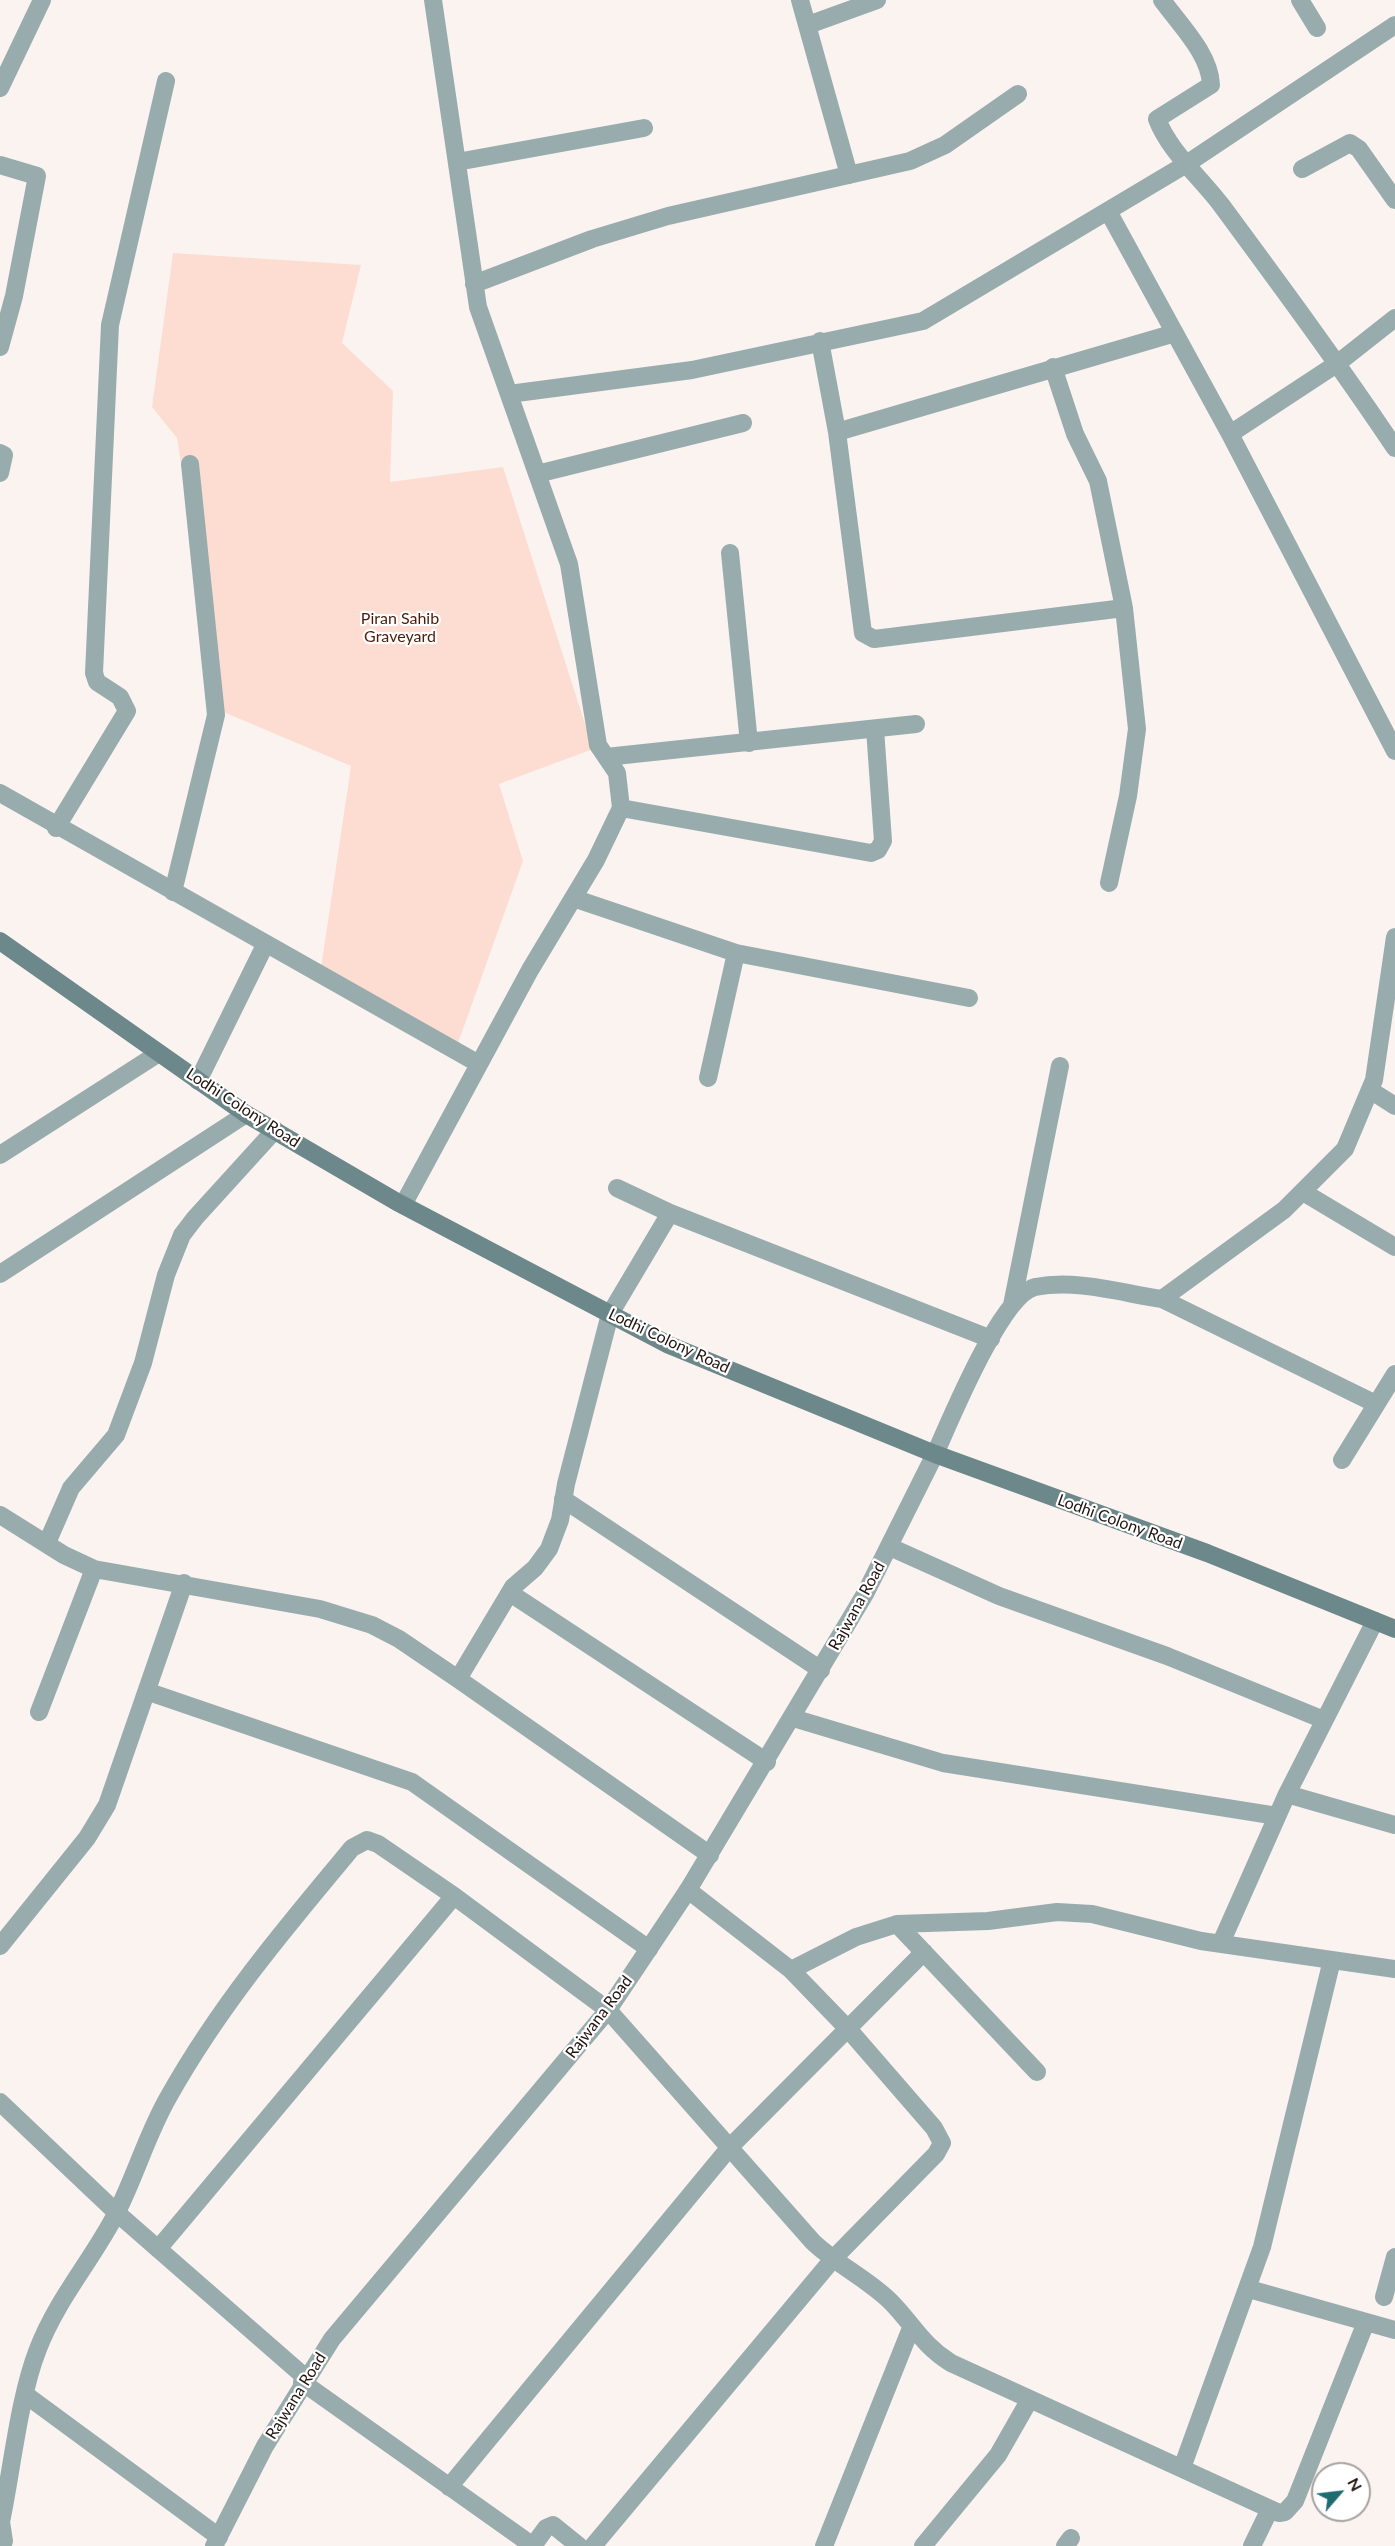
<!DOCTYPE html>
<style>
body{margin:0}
#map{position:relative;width:1395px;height:2546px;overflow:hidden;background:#fbf3f0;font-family:Lato,sans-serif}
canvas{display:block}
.north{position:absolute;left:1311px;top:2462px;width:60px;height:60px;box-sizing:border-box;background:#fff;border:2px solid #a6a19f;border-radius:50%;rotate:62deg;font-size:16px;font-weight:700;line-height:24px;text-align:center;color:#21140f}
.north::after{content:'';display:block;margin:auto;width:21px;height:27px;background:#1f6b70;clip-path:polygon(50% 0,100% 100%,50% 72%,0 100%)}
</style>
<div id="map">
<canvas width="1395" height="2546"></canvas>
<div class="north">N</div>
</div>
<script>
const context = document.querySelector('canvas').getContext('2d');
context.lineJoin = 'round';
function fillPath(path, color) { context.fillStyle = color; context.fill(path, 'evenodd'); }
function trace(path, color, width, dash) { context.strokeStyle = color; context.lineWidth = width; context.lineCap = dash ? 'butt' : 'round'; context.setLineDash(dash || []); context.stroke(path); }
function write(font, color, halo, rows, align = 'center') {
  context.font = font + ' Lato,sans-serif'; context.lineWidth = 4.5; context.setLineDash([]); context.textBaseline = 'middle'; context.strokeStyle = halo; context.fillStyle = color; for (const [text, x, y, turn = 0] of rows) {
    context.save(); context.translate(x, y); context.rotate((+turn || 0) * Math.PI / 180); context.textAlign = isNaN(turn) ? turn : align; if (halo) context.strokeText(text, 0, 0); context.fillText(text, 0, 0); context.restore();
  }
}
fillPath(new Path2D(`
 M173,253L361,265L342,343L393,391L390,482L503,467L593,749L499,784L523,861L457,1046L321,968L351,766L221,711L177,438L152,407Z`), '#fdddd2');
trace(new Path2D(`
 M800,0L849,175
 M1162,0C1180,25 1210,54 1211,85L1157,119C1169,151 1201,178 1222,206C1281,286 1340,366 1395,448
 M1300,0L1317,28
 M808,25L877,0
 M0,88L42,0
 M457,162L644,128
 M0,165L37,176L14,296L0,347
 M1302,169L1350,143L1359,149L1395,200
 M1108,211L1230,434L1395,751
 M474,284L592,239L668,216L910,161L945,145L1018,94
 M820,341L837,432L863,633L874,639L1124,608
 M1053,367L1075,434L1098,481L1124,608L1137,729L1128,796L1109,883
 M509,394L692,370L923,321L1188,163L1395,25
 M837,432L1175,333
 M1230,434L1338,363L1395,318
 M0,453L4,455L0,473
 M537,474L743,423
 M730,553L749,743
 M606,757L916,724
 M0,793L479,1064
 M621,808L871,853L878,850L883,841L875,729
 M56,828L127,711L120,697L97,682L94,673L110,325L166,81
 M173,892L216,715L190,464
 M573,898L736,953L969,998
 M708,1078L736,953
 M198,1081L265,945
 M1370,1090L1395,1106
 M0,1155L159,1053
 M617,1188L670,1213L991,1339
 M1303,1192L1395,1247
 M403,1205L530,970L596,860L621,808L617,773L598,745L569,564L478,307L433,0
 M0,1274L246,1114
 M1162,1299L1376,1404
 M1012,1305L1060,1066
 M935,1454C950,1421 1001,1295 1035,1287C1077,1279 1121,1293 1162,1299L1284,1210L1345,1149L1374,1080L1395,937
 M1342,1460L1395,1374
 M563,1499L821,1670
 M0,1515L64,1555L94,1569L320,1609L372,1625L399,1639L458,1679L710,1855
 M47,1543L71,1488L116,1435L143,1363L166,1275L182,1235L195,1218L275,1130
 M890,1547L999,1596L1167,1656L1324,1720
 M510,1593L767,1762
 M458,1679L513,1587L535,1568L549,1549L560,1520L566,1484L610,1314L670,1213
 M149,1692L412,1782L649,1949
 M39,1712L94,1569
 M793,1718L943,1763L1277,1816
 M1287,1794L1395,1825
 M897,1924L1037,2072
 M1221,1943L1287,1794L1375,1621
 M0,1946L87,1838L107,1805L184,1583
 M791,1970L856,1937L897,1924L988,1921L1057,1912L1092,1914L1201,1941L1395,1969
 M0,2102L117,2213L306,2378
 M158,2249L454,1896
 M1249,2289L1395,2330
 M1384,2297L1395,2257
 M302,2382L529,2543H535L546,2528L553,2525L579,2546
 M26,2395L219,2537
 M1182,2468L1262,2247L1332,1960
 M449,2487L730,2147L924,1952
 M2,2546L4,2541L1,2522C12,2469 19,2397 38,2349C57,2299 93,2259 117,2212C136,2174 148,2132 169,2096C220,2005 286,1927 352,1848L367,1840L378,1844L454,1896L608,2010L813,2242C836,2264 866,2278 890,2301C912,2323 922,2345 951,2363L1279,2513L1285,2512L1295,2501L1366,2322
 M593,2546L833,2259L936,2154L942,2143L934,2128L849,2030L791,1970L688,1890
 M824,2546L911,2328
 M923,2546L998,2455L1030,2399
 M1065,2546L1071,2538
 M1252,2546L1269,2511`), '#99acad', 18);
trace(new Path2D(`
 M214,2546L265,2446L332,2339L608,2010L688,1890L865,1594L935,1454`), '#99acad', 18);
trace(new Path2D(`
 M0,941L246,1114L397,1202L669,1345L935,1454L1207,1553L1395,1629`), '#6c888a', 18);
write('16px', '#4d1b09', '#fff', [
 ["Piran Sahib",400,619],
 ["Graveyard",400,637]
]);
write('16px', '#21140f', '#fff', [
 ["Lodhi Colony Road",243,1108,33],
 ["Lodhi Colony Road",669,1341,25],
 ["Lodhi Colony Road",1120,1522,20],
 ["Rajwana Road",857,1606,-61],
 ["Rajwana Road",599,2017,-53],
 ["Rajwana Road",296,2396,-58]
]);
</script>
